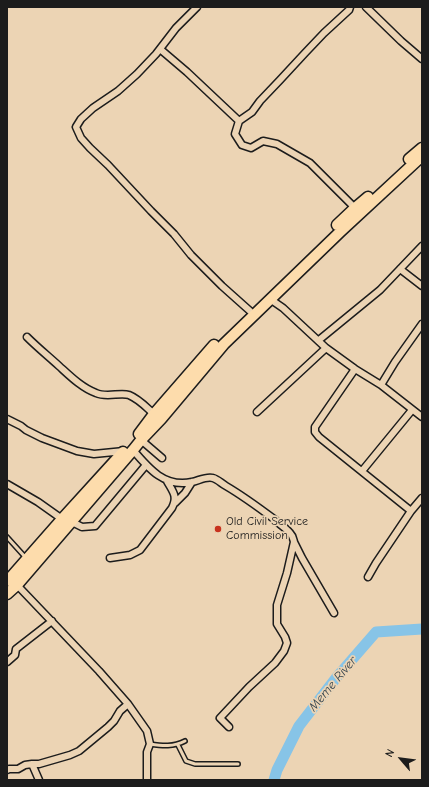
<!DOCTYPE html>
<style>
body{margin:0}
#map{position:relative;width:429px;height:787px;overflow:hidden;background:#ecd4b4;font-family:"Comic Neue",sans-serif}
canvas{display:block}
.frame{position:absolute;inset:0;border:8px solid #1c1c1c;pointer-events:none}
.north{position:absolute;left:381px;top:739px;width:40px;height:40px;-webkit-text-stroke:3px #ecd4b4;paint-order:stroke;rotate:298deg;font-size:11px;font-weight:700;line-height:16px;text-align:center;color:#1c1c1c}
.north::after{content:'';display:block;margin:auto;width:14px;height:18px;background:#1c1c1c;clip-path:polygon(50% 0,100% 100%,50% 72%,0 100%)}
</style>
<div id="map">
<canvas width="429" height="787"></canvas>
<div class="frame"></div>
<div class="north">N</div>
</div>
<script>
const context = document.querySelector('canvas').getContext('2d');
context.lineJoin = 'round';
function trace(path, color, width, dash) { context.strokeStyle = color; context.lineWidth = width; context.lineCap = dash ? 'butt' : 'round'; context.setLineDash(dash || []); context.stroke(path); }
function write(font, color, halo, rows, align = 'center') {
  context.font = font + ' "Comic Neue",sans-serif'; context.lineWidth = 3.5; context.setLineDash([]); context.textBaseline = 'middle'; context.strokeStyle = halo; context.fillStyle = color; for (const [text, x, y, turn = 0] of rows) {
    context.save(); context.translate(x, y); context.rotate((+turn || 0) * Math.PI / 180); context.textAlign = isNaN(turn) ? turn : align; if (halo) context.strokeText(text, 0, 0); context.fillText(text, 0, 0); context.restore();
  }
}
trace(new Path2D(`
 M274,780L277,770L299,726L336,678L376,632L422,629`), '#87c4e7', 11);
const service = new Path2D(`
 M7,537L26,558
 M150,744C163,746 173,747 185,741
 M178,745L186,761L195,764H238`);
const minor = new Path2D(`
 M197,7L176,28L156,54L137,74L118,91L93,108L81,119L76,127L81,138L90,148L108,165L151,211L174,234L191,255L222,286L250,311
 M350,7L349,10L324,33L305,53L280,80L260,101L252,112L239,121L235,134L242,145L251,148L263,141L277,144L310,163L355,208
 M366,7L401,41L422,59
 M160,49L187,72L239,121
 M400,269L422,286
 M270,299L283,308L326,348L355,369L381,385L422,417
 M27,337C37,347 48,356 59,366C70,376 82,388 96,393C107,398 120,392 129,395C139,399 147,408 154,414
 M319,340L380,290L422,246
 M355,369L315,427V432L319,437L411,511L422,498
 M381,385L395,362L422,324
 M257,412L326,348
 M7,419L21,426L26,430L42,438L77,451L94,454L124,451
 M141,440L162,458
 M133,450C149,469 165,488 192,482C198,481 206,476 213,478C217,479 221,483 226,486C243,496 258,507 274,519C279,524 286,528 290,533C293,536 293,538 294,542L287,573L277,605V624L285,637L287,643L284,651L275,663L249,687L220,718L229,727
 M362,471L412,410
 M7,484L38,502L62,519
 M175,503L185,493L192,482
 M72,522L82,527L95,526L146,465
 M294,542L302,558L334,613
 M110,558L130,555L140,550L172,508C178,496 173,492 167,481
 M368,577L376,563L411,511
 M17,585L99,671L128,704L147,731L150,744L147,752V780
 M7,662L15,655L16,649L52,621
 M32,764L39,780
 M7,770L9,769H18L25,765L32,764H39L70,755L79,751L108,727L114,721L120,711L128,704`);
const primary = new Path2D(`
 M409,159L422,148
 M337,225L355,208L368,197
 M139,434L154,414L214,345
 M7,581L11,577L62,519L123,452
 M7,594L17,585L133,450L141,440L161,419L224,344L341,231L422,156`);
trace(service, '#1c1c1c', 6);
trace(minor, '#1c1c1c', 9);
trace(primary, '#1c1c1c', 13);
trace(service, '#ecd4b4', 3);
trace(minor, '#ecd4b4', 6);
trace(primary, '#fddcac', 10);
for (const [x, y, r, color] of [
 [218,529,4,"#c8321e"]
]) { const dot = new Path2D(); dot.arc(x, y, r, 0, 2 * Math.PI); context.fillStyle = color; context.fill(dot); trace(dot, '#ecd4b4', 1.5); }
write('12px', '#1c1c1c', '#ecd4b4', [
 ["Old Civil Service",226,522],
 ["Commission",226,536]
], 'left');
write('italic 13px', '#37464f', '#ecd4b4', [
 ["Meme River",333,684,-50]
]);
</script>
